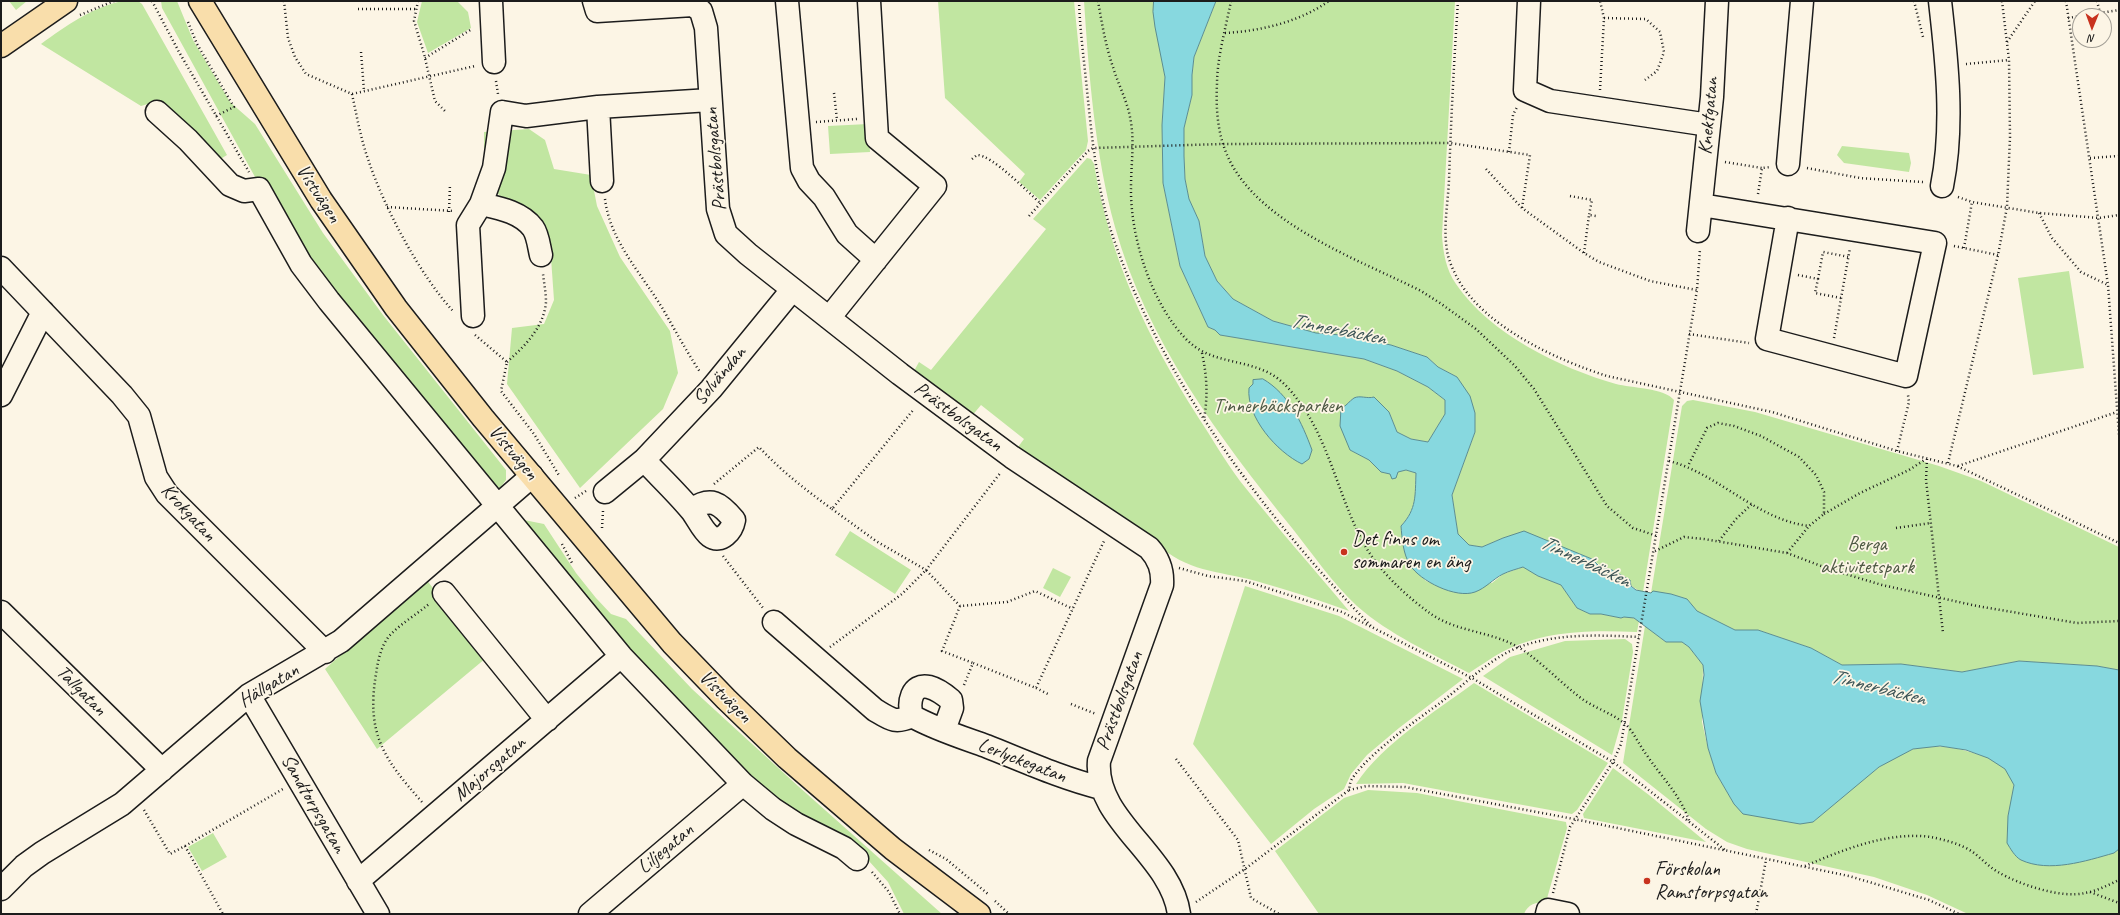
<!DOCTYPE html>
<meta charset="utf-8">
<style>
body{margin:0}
#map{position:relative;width:2120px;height:915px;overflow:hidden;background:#fcf5e5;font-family:Caveat,sans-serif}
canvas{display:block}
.frame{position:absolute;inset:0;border:2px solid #1c1c1c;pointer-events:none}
.north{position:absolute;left:2072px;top:8px;width:40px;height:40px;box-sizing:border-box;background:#fcf5e5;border:1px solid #a29e95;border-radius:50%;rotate:181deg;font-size:11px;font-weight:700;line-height:16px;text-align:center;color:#1c1c1c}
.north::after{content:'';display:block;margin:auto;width:14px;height:18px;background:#c8321e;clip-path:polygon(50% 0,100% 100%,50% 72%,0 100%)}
</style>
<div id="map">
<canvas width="2120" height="915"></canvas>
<div class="frame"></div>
<div class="north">N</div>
</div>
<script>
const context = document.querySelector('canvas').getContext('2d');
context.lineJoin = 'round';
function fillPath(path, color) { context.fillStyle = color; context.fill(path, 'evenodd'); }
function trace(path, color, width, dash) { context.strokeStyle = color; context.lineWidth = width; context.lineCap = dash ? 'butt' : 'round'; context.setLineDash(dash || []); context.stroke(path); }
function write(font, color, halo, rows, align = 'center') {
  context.font = font + ' Caveat,sans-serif'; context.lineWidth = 3.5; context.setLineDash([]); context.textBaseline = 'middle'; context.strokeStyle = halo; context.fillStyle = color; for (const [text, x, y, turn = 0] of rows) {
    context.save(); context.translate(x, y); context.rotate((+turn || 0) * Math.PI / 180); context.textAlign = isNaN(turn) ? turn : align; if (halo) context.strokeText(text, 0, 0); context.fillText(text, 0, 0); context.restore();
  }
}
fillPath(new Path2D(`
 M9,1H27L16,10Z
 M123,1H138L142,4L227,155L214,163L181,127L151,103L141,106L41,44C66,26 92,7 123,1Z
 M161,1H177L193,40L230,102L255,124L323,233L383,315L506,470V480L500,488L488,485L378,351L271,206L162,8Z
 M422,1H457L468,12L471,28L428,53L417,22Z
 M938,1H1074L1088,141L1086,150L1040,200L1019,182L1025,174L945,98Z
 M1084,1H1154L1165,77L1162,125L1163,183L1180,266L1208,327L1215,330L1220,335L1364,359L1397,371L1428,387L1445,400V414L1428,442L1411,439L1397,432L1389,412L1367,399L1361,397L1352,399L1347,406L1350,450L1369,460L1381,472L1390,473L1406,470L1416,473C1415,496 1417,509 1401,526L1409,564L1426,581L1437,585L1492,583L1503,574L1523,567L1538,576L1561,585L1577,608L1590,614H1601L1621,618C1627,615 1634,618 1639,621L1637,632C1590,630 1545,630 1502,652C1491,658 1480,666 1469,673C1431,653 1390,635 1357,606C1333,584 1312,553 1292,528C1220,439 1146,339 1115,227C1095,154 1089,76 1084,1Z
 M1216,1H1455L1442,235C1443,252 1446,270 1456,284C1490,334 1560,368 1616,384C1631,388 1665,388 1674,400L1643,592C1630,588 1623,576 1611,570C1604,566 1599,566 1592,559L1524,532L1503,538L1482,547L1469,545L1458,534L1452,495L1475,432V413L1457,377L1438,367L1427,357L1391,345L1341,335L1316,333L1273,321L1233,299L1217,281L1205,256L1199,221L1189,200L1185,179L1184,156V128L1192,95V75L1194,57Z
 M868,124L870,152L830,154L828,126Z
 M529,129L545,140L554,169L591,175L597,206L620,257L670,331L678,373L663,409L580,488L507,384L512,328L544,324L554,300L550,244L536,218L500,196L484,178V132Z
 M1842,146L1909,153L1911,163L1909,172L1844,163L1837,155Z
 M1087,158L1091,159L1094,164C1110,259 1147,337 1198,417C1212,438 1225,461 1240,481C1275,525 1313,568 1349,611C1319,600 1288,590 1256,581C1216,570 1188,573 1155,542L1015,451L1024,439L981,405L971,417L914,371L919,362L931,370L1046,229L1033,219Z
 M2069,271L2084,368L2033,375L2018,278Z
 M1693,400L1755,412L1939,466L1981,481L2119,547V670L2097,666L2019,661L1962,672L1901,664L1842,665L1811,648L1758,630H1735L1696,611L1687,599L1671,594L1651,593L1682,406L1687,401Z
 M519,519L544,524L576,573L596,598L611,614L626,619L692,689L798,786L942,914H904L888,882L858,849L766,795L621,645Z
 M850,531L911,570L895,594L835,555Z
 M1053,568L1071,577L1060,597L1043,588Z
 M426,579L486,658L377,749L325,669Z
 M1245,586L1339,616L1463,679L1399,728L1367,755L1351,774L1344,789L1314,809L1271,844L1193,744Z
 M1645,626L1666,642H1682L1689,647L1703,665L1702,722L1708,748L1716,773L1734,804L1813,822C1839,801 1883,757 1914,749C1938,742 1963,749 1986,757C1997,761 2014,773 2014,786C2014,796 2010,807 2008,816L2114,853L2119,849V914H1968L1927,895L1874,877L1747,849L1727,842L1706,829L1623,763Z
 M1625,639L1632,644L1633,652L1622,720L1612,755L1483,676L1510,657L1565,641Z
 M1474,683L1608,763L1577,810L1572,814L1403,783L1356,784C1383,743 1435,712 1474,683Z
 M1613,768L1649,795L1706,842L1584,818L1583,814Z
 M1368,790L1417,793L1566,822L1567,828L1546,902C1536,902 1528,904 1524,914H1319L1275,851L1344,798Z
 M213,833L227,857L202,871L188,847Z`), '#c1e6a1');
const water = new Path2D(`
 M1154,1H1216L1194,57L1192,75V95L1184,128V156L1185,179L1189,199L1199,221L1205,256L1217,281L1233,299L1273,321L1316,333L1341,335L1391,345L1427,357L1438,367L1457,377L1470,396L1475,413V432L1452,495L1458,534L1469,545L1482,547L1503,538L1524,531L1592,559L1600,567L1612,570L1630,580L1631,586L1636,590L1651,593L1653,591L1671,594L1687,599L1697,611L1735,630H1758L1811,648L1842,665L1901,664L1962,672L2019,661L2097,666L2119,670V849L2114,853C2086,861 2049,873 2021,860C2015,857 2010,848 2007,843L2008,816L2014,785L2005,769L1988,758L1966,750L1940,746L1913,749L1879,767L1813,822L1800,824L1743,814L1734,804L1716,773L1708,748L1700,701L1704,675L1703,665L1689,647L1682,642H1666L1634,618L1624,617L1621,618L1601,614H1590L1577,608L1561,585L1538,576L1523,567C1517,569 1509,571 1503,574C1493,579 1486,588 1475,592C1456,599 1420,581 1410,565C1403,554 1402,538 1401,526C1417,509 1415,495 1416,473L1406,470L1398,472L1396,478L1392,479L1390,474L1381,472L1369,460L1350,450L1340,426L1341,408C1347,406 1349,401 1354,398C1360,395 1367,399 1374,397L1389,412L1397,432L1411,439L1428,442L1445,414V400L1428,387L1397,371L1364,359L1220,335L1215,330L1208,327L1180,266L1163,183L1162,125L1165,77L1155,27L1153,12Z
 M1263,379C1289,394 1302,423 1312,450L1309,459L1302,464C1277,452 1246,417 1249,388L1253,384V380Z`);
fillPath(water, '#87d8df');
trace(water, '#5c8d91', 1);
const minor = new Path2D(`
 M491,1L494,62
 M594,1L597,11L693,5L701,11L706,28L718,209L726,234L748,254L900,374L1012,457L1149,548C1159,559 1163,570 1162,585L1099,761C1094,820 1171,855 1179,914
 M787,1L802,168L809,181L824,197L847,234L876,260
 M1529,1L1525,90L1550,101L1709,125
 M1940,1C1947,62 1954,126 1942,186
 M598,107L602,181
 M157,112L188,140L230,185L244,191L259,189L301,264L329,301L621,656L743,784L773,809L796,824L844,848L857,859
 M1788,164L1802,1
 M481,204C499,208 521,212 533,228C538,235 539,247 541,255
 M1701,205L1935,243L1906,376L1767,339L1788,218
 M1698,231L1712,97L1717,1
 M1,268L122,395L139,416L156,477L167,494L325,652
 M473,316L468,225L481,204L494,168L502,112L526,116L598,107L710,100
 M829,318L935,186L877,138L869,1
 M1,395L43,312
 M644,460C660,477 677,493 691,510C697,517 702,530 710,536C721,544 732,531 734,520C720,503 711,496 691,510
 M605,492L644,460L711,389L792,290
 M444,593L547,720
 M1,612L162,770
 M774,622L875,710C890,719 895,724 912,716
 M249,695L378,914
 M944,730L952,708L951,700C945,695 937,689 929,687C911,683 908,703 912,716C935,729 961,737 986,746C1024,761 1061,778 1101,788
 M358,881L621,656
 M1,889L24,866L42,853L122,804L249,695L341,641L532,476
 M590,914L743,784
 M1547,914L1548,910L1568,914`);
const major = new Path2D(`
 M200,1L321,200L396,308L483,418L672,643L726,699L787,758L893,849L979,914
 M1,46L66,1`);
trace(minor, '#1c1c1c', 25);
trace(major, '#1c1c1c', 25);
trace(new Path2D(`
 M152,1L179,52L249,172
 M284,1L288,38L295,57L306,74L352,94L475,66
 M418,1L414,21L424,54L435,101L446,112
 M1079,1C1080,31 1084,60 1087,90C1092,139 1097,190 1113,237C1162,380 1266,518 1371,626
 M1098,1C1102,24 1106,48 1114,70C1119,86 1127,101 1130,117C1135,141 1131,163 1131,187C1130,236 1151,303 1186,339C1208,362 1238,359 1265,371C1284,379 1296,397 1307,413C1332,454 1341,502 1364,544C1379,571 1406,596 1431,614C1457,632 1490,631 1518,647C1537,658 1559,681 1577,695C1591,707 1610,712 1624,723C1633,730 1639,745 1646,754C1662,778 1680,794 1690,823
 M1231,1C1226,27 1217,58 1217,84C1216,104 1217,125 1223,144C1246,220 1356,258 1421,291L1440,303L1476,329L1515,366L1534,389L1607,506L1633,528L1657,536
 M1458,1C1454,61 1451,120 1449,180C1448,203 1443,228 1447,250C1448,260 1454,272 1459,281C1487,328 1557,360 1607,376L1772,412L1897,451L1957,466L2119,543
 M1914,1L1923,37
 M2066,1L2108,285L2119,435
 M2097,1L2100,13
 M358,9H416
 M80,15L114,1
 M1604,18L1646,19L1660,32L1664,52L1657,71L1645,80
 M2068,18L2119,10
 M188,22L197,44L234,107L216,116
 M1225,33C1261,31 1299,22 1329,1
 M2007,42L2035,1
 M361,52L364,91
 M425,58L472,29
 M1966,64L2009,60
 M496,81L498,94
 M1600,90L1604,18L1600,1
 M834,93L837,120
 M352,94C357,117 361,140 369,162C385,209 420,275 453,311
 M816,122L857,119
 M1509,152L1513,115L1517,107
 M2090,158L2119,156
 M972,159L977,155C992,155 1028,192 1040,203
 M1725,162L1762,168
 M1807,168L1860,178L1923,182
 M1486,169L1522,208L1584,253L1599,262L1650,281L1697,290
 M1758,194L1762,168L1771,167
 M1570,196L1592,200L1589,215
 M1958,197L1972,202L2039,213L2099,218L2119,215
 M605,199C610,242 643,275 664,311C676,332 687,352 700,372
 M387,207L454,211
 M449,212L450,184
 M2039,213L2052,238L2081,272L2108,285
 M1029,216L1088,151L1093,148L1222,144L1450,143L1530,155L1522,208
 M1954,246L1998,255
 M1964,248L1972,202
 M1584,253L1589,215L1596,216
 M1798,275L1818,279L1815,293L1841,298
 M1818,279L1823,252L1849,257
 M1689,334L1749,343
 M475,335L507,362L501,391L534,434L560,477
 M1834,338L1850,248
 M1202,353C1207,376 1208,396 1204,419
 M507,362C525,346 544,327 546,302C546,293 544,283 543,274
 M1897,451L1909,402L1908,395
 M1927,459L1926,480L1943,633
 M1669,461C1719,474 1757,520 1809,526L1824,514V492L1816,475L1799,457L1761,436L1734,426L1718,423L1707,428L1688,466
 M1948,463L1998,255L2007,207L2010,137L2009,60L2002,1
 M1958,466L2117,412
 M714,484L759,447C781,471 806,490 832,509L914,409
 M575,498L586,491
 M832,509L876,541L926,570L1001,472
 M1824,514L1860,493L1909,470L1926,459
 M602,528L603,511
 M1896,528L1931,523
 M1719,541L1736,519L1752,504
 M562,544L572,563
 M1655,551L1684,537L1704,539L1787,553L1829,569L1882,585L1977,606L2077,623L2119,621
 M1787,553L1809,526
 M723,556L763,608
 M1179,568L1208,576L1245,581L1342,612L1472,678L1613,762L1725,850
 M960,606L942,651L973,663
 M830,647L902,594L926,570L960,606L1007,602L1035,591L1073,609
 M964,685L973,663L1036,688L1104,541
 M1036,688L1048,694
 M1071,704L1096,714
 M1176,759L1238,840L1251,898L1279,914
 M1349,790L1367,786L1405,787L1574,819L1849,876L1929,900L1959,914
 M422,802C384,759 366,734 376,674C378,660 381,645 391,634C402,623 417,614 429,604
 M144,810L170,854L185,846L223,914
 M185,846L283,789
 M929,850L946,859L988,894
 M1805,866C1843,850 1888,831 1931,837C1945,840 1962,844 1974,853C1982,859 1989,867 1998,872C2018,884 2062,899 2085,893C2097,891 2108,885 2119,880
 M872,872L889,892L900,914
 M2090,892L2119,903
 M1553,893L1570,827L1613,762L1621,744L1697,290L1700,249
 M995,901L1009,914
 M1196,902L1245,869L1349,790C1350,784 1350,781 1354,776C1373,750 1417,720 1444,700C1467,682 1491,658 1519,647C1558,633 1599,635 1639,637
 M1756,914L1766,860`), '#1c1c1c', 2.5, [1, 3]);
trace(minor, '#fcf5e5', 22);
trace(major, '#f9deab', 22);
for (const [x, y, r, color] of [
 [1344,552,4,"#c8321e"],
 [1647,881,4,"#c8321e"]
]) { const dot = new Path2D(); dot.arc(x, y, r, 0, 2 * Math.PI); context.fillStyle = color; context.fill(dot); trace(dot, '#fcf5e5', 1.5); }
write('20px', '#1c1c1c', '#fcf5e5', [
 ["Knektgatan",1709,116,-85],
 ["Prästbolsgatan",716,159,-95],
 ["Vistvägen",318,194,57],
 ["Solvändan",720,376,-50],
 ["Prästbolsgatan",958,417,36],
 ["Vistvägen",513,453,50],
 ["Krokgatan",188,513,47],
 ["Hällgatan",269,686,-31],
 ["Tallgatan",81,691,45],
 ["Vistvägen",725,697,45],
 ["Prästbolsgatan",1120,701,-70],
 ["Lerlyckegatan",1022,761,21],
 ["Majorsgatan",490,769,-41],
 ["Sandtorpsgatan",313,804,60],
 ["Liljegatan",666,849,-40]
]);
write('20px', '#4e5944', '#fcf5e5', [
 ["Tinnerbäcksparken",1278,407],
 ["Berga",1867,545],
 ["aktivitetspark",1867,568]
]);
write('20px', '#1c1c1c', '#fcf5e5', [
 ["Det finns om",1352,540],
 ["sommaren en äng",1352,563],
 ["Förskolan",1655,870],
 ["Ramstorpsgatan",1655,893]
], 'left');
write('italic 21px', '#3c5456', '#fcf5e5', [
 ["Tinnerbäcken",1338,330,11],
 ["Tinnerbäcken",1585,562,25],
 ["Tinnerbäcken",1878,688,14]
]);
</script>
